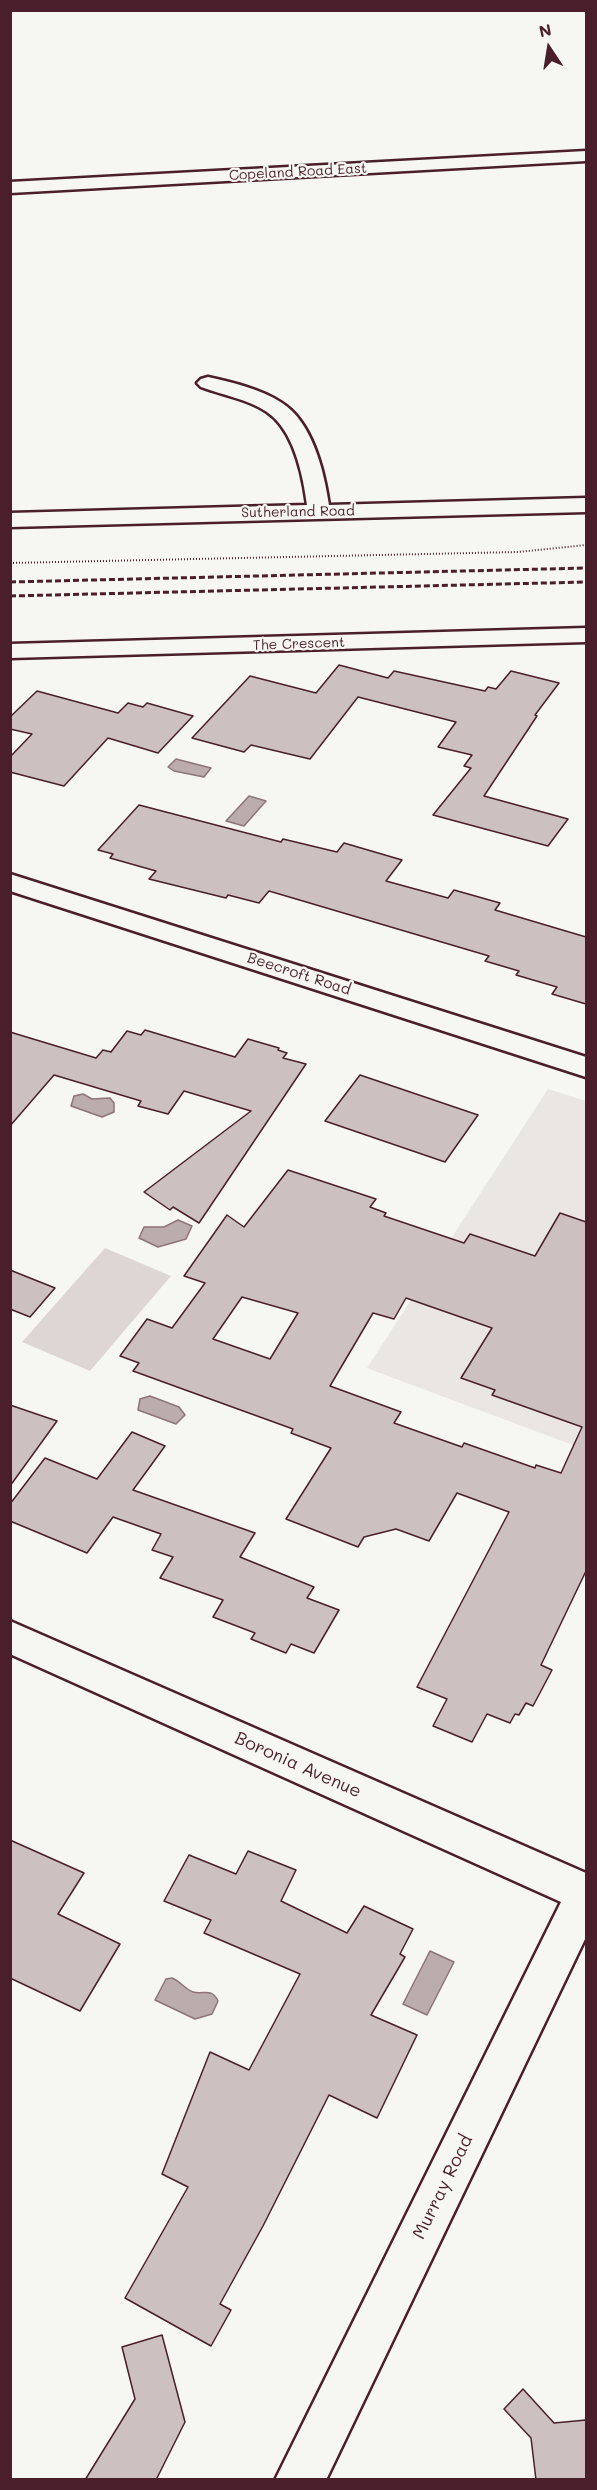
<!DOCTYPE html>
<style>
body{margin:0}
#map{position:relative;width:597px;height:2490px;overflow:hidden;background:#f6f6f2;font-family:Mali,sans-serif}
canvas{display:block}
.frame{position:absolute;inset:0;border:12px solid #4a1f2b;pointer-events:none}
.north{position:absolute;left:519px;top:18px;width:60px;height:60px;-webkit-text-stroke:4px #f6f6f2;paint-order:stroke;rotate:348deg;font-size:16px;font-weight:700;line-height:24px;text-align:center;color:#4a1f2b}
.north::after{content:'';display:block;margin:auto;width:21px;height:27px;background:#4a1f2b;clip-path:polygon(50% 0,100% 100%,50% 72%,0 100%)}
</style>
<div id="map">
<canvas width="597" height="2490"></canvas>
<div class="frame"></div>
<div class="north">N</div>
</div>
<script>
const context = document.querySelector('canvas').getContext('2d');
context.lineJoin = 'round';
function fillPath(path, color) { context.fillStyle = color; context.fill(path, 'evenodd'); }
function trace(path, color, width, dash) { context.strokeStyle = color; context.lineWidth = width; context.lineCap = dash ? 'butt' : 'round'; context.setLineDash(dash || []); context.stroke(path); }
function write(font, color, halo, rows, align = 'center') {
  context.font = font + ' Mali,sans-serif'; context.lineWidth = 4.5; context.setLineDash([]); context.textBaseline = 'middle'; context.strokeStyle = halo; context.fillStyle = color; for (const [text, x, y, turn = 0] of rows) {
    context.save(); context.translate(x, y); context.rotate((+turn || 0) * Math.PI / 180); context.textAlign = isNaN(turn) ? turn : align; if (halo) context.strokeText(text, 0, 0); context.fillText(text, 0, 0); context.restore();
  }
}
fillPath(new Path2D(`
 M548,1089L586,1101V1450L367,1368Z`), '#e9e6e3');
fillPath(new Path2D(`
 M105,1248L171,1276L90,1371L22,1342Z`), '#ddd6d5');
const water = new Path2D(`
 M176,759L211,768L204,777L174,771L168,767Z
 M249,796L266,801L244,826L226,821Z
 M83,1094L92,1099L110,1098L114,1103V1112L102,1117L71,1106L74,1096Z
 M178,1220L192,1226L186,1239L158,1247L139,1238L144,1227H164Z
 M150,1396L179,1407L185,1415L176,1424L138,1410L140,1399Z
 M430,1951L454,1962L427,2015L403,2004Z
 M172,1978C180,1981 186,1990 193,1992C204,1995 211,1987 218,2001L212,2014L195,2019L155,2000L166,1979Z`);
fillPath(water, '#bbadae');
trace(water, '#8e747a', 1.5);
const building = new Path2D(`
 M339,665L388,678L394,671L485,691L488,687L496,689L511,671L559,683L535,715L537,716L484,796L568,819L548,846L433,815L471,768L464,766L472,755L438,747L456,722L358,697L310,759L251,745L244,752L192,738L250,676L316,693Z
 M37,691L118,713L128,703L143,707L147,703L193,716L158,753L108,738L64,786L10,772V757L32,734L10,729V717Z
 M139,805L281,842L283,839L337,852L344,843L402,860L386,881L448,898L454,890L500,903L495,910L586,937V1004L552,994L557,987L516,975L519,971L485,961L489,956L269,891L259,903L228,895L226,898L149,879L156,871L110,858L113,854L98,850Z
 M145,1030L235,1057L248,1039L279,1048L278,1050L287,1053L283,1058L306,1064L199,1223L173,1207L170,1210L144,1192L251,1111L184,1091L168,1114L138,1106L141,1101L54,1075L10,1126V1032L96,1058L103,1050L111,1052L127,1031L141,1035Z
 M360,1075L478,1115L445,1162L325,1121Z
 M288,1170L376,1199L370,1207L386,1213L384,1216L464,1243L470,1234L535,1256L560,1213L586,1222V1571L541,1665L552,1670L533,1706L526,1703L519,1715L515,1714L510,1723L487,1714L472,1742L433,1726L447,1699L417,1687L509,1512L457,1493L429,1541L396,1529L364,1537L358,1547L286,1519L331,1448L291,1433L293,1429L133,1371L139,1363L120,1356L147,1319L172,1328L205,1283L184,1276L227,1215L244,1227ZM242,1297L298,1313L270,1359L213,1339ZM406,1298L492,1328L461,1378L495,1390L492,1395L582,1427L561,1473L536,1465L535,1468L464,1443L462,1447L394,1423L401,1412L330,1386L373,1313L394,1319Z
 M10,1270L55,1288L30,1317L10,1309Z
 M10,1405L57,1421L10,1486Z
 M132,1432L165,1446L133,1490L255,1533L240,1557L314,1587L307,1598L339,1610L314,1653L291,1644L286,1653L251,1639L255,1633L213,1617L223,1600L160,1578L173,1557L152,1550L161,1534L113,1517L87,1553L10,1521V1504L45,1458L97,1479Z
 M10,1840L84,1873L58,1914L120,1944L80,2011L10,1978Z
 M248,1851L296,1870L281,1901L347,1933L364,1906L413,1929L400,1954L405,1957L371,2015L417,2035L377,2118L329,2095L263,2226L220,2304L231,2310L211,2346L125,2298L188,2187L162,2174L210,2052L249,2070L300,1974L204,1933L211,1920L164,1901L189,1855L236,1874Z
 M162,2335L185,2422L156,2480H85L135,2399L122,2347Z
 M523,2389L554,2423L586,2420V2480H536L531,2438L504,2409Z`);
fillPath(building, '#ccc1c0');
trace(building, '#4a1f2b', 1.5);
const minor = new Path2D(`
 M586,151V161L10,193V182Z
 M208,377C231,382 261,389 282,403C312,422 324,471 329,505L586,498V512L10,527V513L307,505C303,475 294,430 267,412C248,399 222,395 201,387L197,383L201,379Z
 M586,628V642L10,658V644Z
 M10,1621L586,1873V1937L326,2480H275L561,1902L10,1654Z`);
const primary = new Path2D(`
 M10,874L586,1057V1077L10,891Z`);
trace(minor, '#4a1f2b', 5);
trace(primary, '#4a1f2b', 5);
trace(new Path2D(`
 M10,563L518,552L586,545`), '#4a1f2b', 2, [1, 2]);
fillPath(minor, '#f6f6f2');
fillPath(primary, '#f6f6f2');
trace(new Path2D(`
 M10,582L586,568
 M10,596L586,582`), '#4a1f2b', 3, [6, 3]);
write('14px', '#4a1f2b', '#f6f6f2', [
 ["Copeland Road East",298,172,-3],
 ["Sutherland Road",298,512,-1],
 ["The Crescent",299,644,-2]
]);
write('15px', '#4a1f2b', '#f6f6f2', [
 ["Beecroft Road",299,974,18]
]);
write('18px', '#4a1f2b', '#f6f6f2', [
 ["Boronia Avenue",298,1765,24],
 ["Murray Road",443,2187,-64]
]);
</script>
